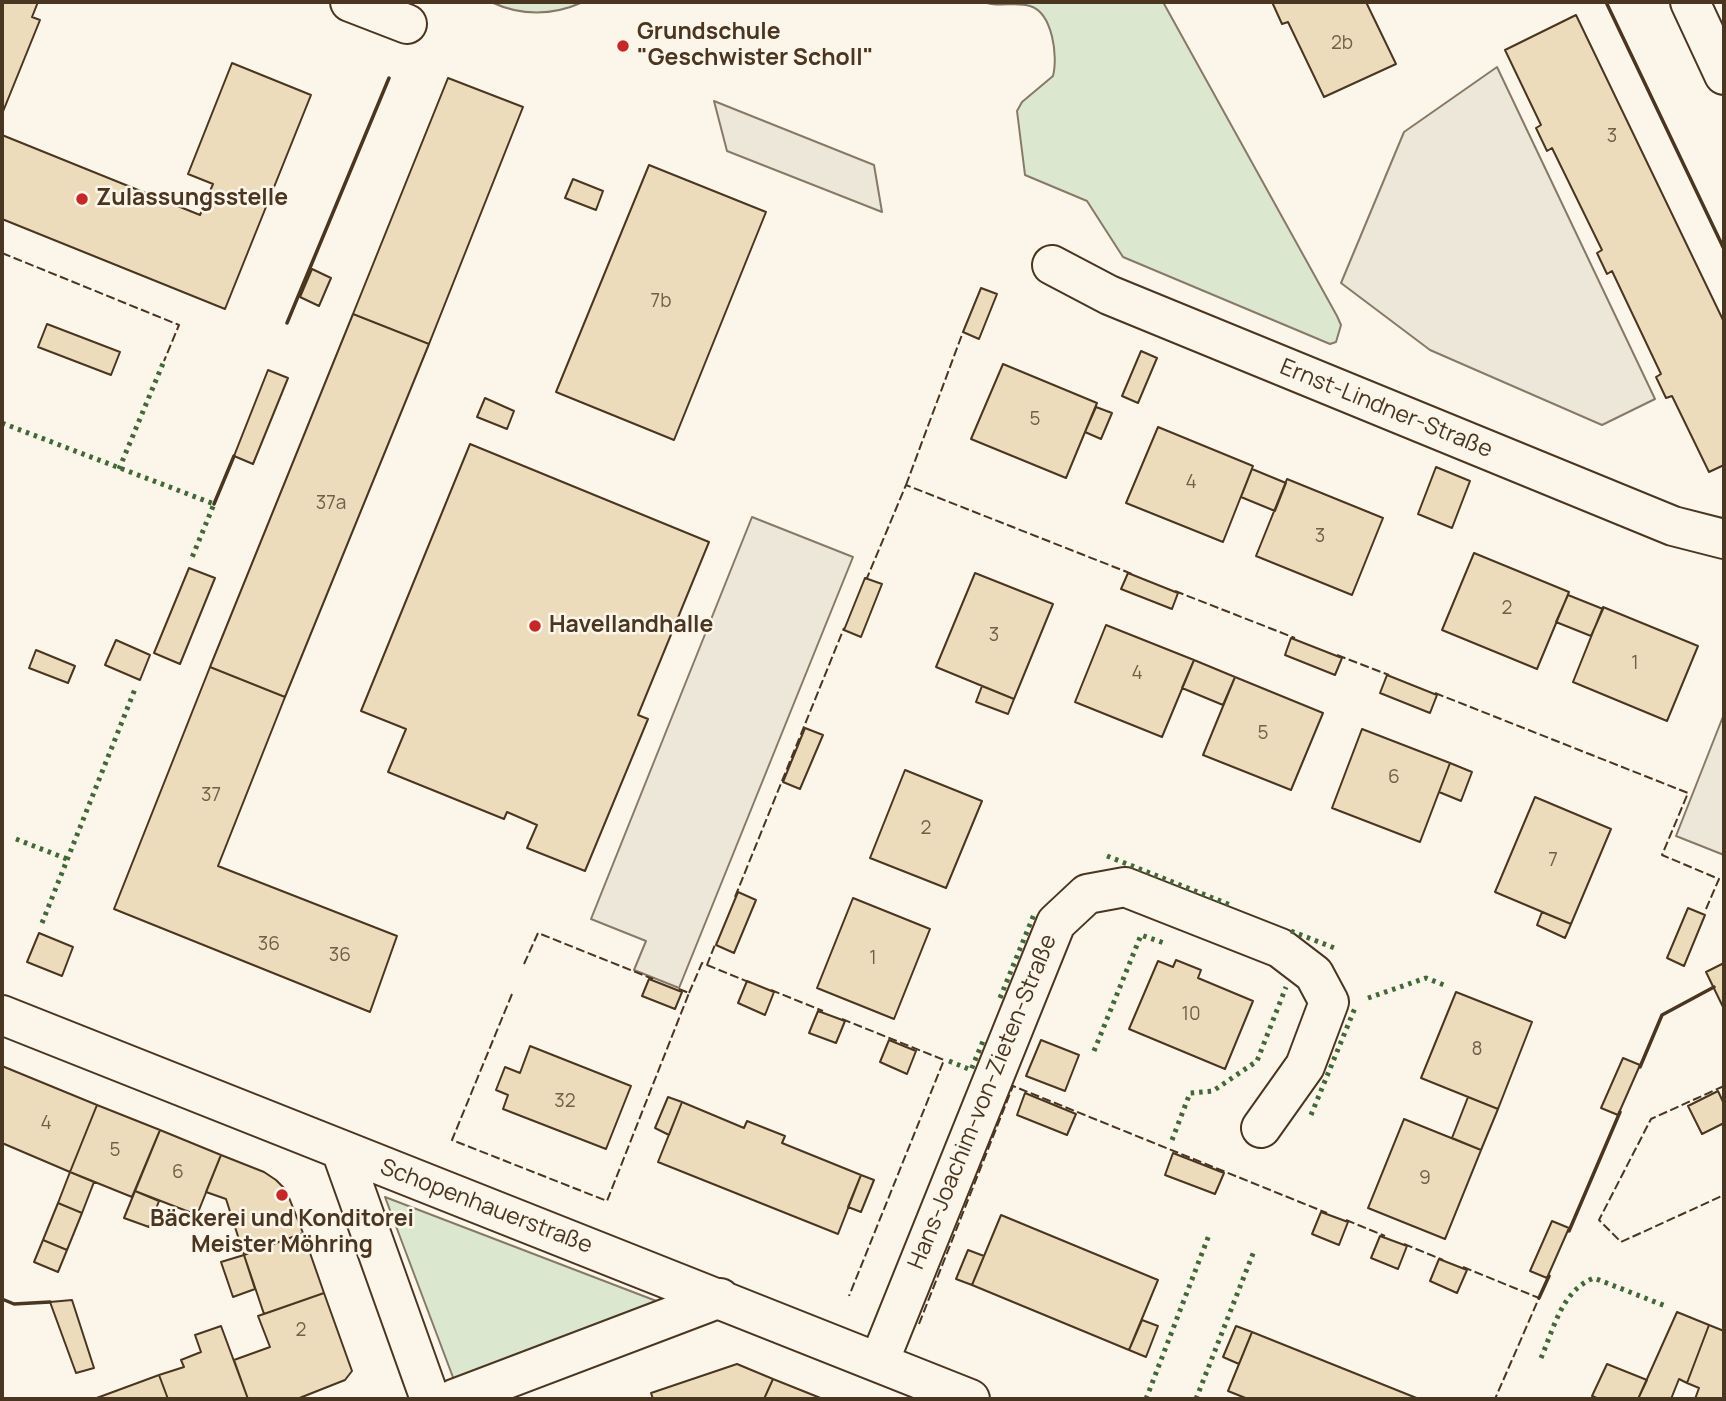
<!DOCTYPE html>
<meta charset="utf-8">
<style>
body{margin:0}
#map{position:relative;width:1726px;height:1401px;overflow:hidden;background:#fbf6e9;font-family:Manrope,sans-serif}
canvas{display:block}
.frame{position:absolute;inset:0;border:4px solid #4a3520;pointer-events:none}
</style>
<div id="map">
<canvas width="1726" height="1401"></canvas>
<div class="frame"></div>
</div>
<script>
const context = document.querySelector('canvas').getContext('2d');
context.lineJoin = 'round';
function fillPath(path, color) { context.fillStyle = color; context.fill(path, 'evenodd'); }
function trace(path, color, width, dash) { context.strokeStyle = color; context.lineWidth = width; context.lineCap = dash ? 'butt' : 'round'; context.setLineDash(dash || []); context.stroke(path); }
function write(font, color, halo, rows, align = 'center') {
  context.font = font + ' Manrope,sans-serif'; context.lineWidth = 5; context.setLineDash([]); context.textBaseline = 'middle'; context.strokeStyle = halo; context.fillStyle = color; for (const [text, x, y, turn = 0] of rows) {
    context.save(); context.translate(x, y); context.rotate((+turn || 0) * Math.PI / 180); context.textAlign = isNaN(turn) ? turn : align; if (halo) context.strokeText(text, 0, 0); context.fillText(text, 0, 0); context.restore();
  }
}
const green = new Path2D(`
 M491,2H583C552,16 521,16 491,2Z
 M985,2H1163L1337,316L1341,325L1336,342L1330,344L1123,257L1087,201L1025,175L1017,111L1022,102L1053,76C1058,57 1053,13 1030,6C1016,1 997,8 985,2Z
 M385,1197L659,1302L454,1380Z`);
fillPath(green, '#dce7d0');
trace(green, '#887966', 2);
const parking = new Path2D(`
 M1497,67L1655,399L1602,425L1430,350L1341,283L1404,132Z
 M714,101L874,165L882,212L727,151Z
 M752,517L853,557L679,988L634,970L646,941L591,919Z
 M1724,714V855L1676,836Z`);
fillPath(parking, '#ede7d9');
trace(parking, '#887966', 2);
const building = new Path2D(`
 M2,2H38L32,17L40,20L2,114Z
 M1272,2H1366L1396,64L1324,97L1288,22L1282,24Z
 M1576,15L1724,322V465L1709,472L1672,396L1666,398L1656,377L1661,374L1612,271L1607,274L1597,253L1602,250L1552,148L1547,151L1536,128L1541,125L1505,50Z
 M232,63L311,95L225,309L2,219V135L200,215L213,184L188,174Z
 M448,78L523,107L429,344L353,314Z
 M649,165L766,212L674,440L556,392Z
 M573,179L603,191L596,210L565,198Z
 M312,269L331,278L319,306L300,297Z
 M981,288L997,294L979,339L963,332Z
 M353,314L429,344L285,697L210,667Z
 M47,324L120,352L111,375L38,347Z
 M1141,351L1157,358L1138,403L1122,396Z
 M1003,364L1097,403L1066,478L971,439Z
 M268,370L288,378L253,464L234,456Z
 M485,398L514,411L507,429L477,417Z
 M1096,407L1112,413L1101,439L1085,432Z
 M1158,427L1253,466L1223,542L1126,503Z
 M470,444L709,542L638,715L648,719L585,871L527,848L537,825L507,812L504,819L388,772L406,729L361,711Z
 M1436,467L1470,481L1452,528L1418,514Z
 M1252,469L1286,483L1275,511L1241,497Z
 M1287,479L1383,518L1352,595L1256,556Z
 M1474,553L1569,592L1537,669L1442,630Z
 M189,568L215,578L180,664L154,653Z
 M975,573L1053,604L1014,699L936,667Z
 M1128,573L1178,593L1172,609L1121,589Z
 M865,578L882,584L861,637L844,630Z
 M1568,595L1603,609L1591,636L1556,622Z
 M1603,607L1698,646L1667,721L1573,682Z
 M1106,625L1194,660L1162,737L1075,702Z
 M1291,638L1342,658L1335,675L1285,655Z
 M116,640L150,655L140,680L105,665Z
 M36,650L75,666L68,683L29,668Z
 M1194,660L1235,677L1223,705L1182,688Z
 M210,667L285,697L218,866L397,936L370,1012L114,909Z
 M1387,675L1437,695L1430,713L1380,693Z
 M1235,677L1323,713L1291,790L1203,755Z
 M982,686L1014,699L1008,714L976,702Z
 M805,728L823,735L800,789L783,782Z
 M1362,729L1450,763L1420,842L1332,808Z
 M1450,763L1472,772L1461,801L1439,792Z
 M905,770L982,801L946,888L870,858Z
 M1535,797L1611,829L1571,924L1495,892Z
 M738,892L756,900L734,953L716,945Z
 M853,898L930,929L894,1019L817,988Z
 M1688,908L1705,915L1684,966L1667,958Z
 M1542,912L1571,924L1565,938L1537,925Z
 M39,933L73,947L62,976L27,962Z
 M1176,960L1201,970L1198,978L1253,1001L1225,1069L1129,1029L1158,961L1173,967Z
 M1724,963V1009L1706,972Z
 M649,979L682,992L675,1009L642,996Z
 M747,981L774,992L765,1015L738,1003Z
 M1456,992L1532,1022L1498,1109L1421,1078Z
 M818,1011L845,1021L836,1043L809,1033Z
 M889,1040L916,1051L907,1074L880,1062Z
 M1041,1040L1079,1055L1065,1091L1026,1076Z
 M530,1046L631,1086L606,1149L503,1109L508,1095L496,1090L505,1067L520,1073Z
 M1623,1058L1640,1065L1618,1115L1601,1108Z
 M2,1066L97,1105L70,1172L2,1143Z
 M1718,1091L1724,1104V1123L1702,1134L1688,1106Z
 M1025,1093L1076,1114L1067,1135L1017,1115Z
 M668,1097L682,1102L669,1135L655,1128Z
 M1468,1097L1498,1109L1481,1150L1452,1138Z
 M682,1102L744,1128L747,1121L785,1136L782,1143L861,1175L838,1234L658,1162Z
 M97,1105L160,1130L132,1197L70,1172Z
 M1404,1119L1481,1150L1445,1239L1368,1208Z
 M160,1130L221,1155L197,1215L135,1191Z
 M1173,1153L1224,1173L1215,1194L1165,1175Z
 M221,1155L264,1172L276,1180L286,1190L303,1233L244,1255L226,1199L206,1192Z
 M70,1172L94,1182L82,1213L58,1203Z
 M861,1175L874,1180L861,1212L848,1207Z
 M135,1191L159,1201L149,1227L124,1218Z
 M58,1203L82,1213L67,1250L43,1240Z
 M1321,1212L1348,1222L1339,1245L1312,1234Z
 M1001,1215L1158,1280L1129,1350L972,1285Z
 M1552,1221L1569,1228L1547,1278L1530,1271Z
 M303,1233L324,1293L264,1314L244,1255Z
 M1380,1236L1407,1246L1398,1269L1371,1258Z
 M43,1240L67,1250L58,1272L34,1262Z
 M968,1250L984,1256L972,1285L956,1279Z
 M244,1255L255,1289L233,1297L221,1262Z
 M1439,1259L1467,1270L1457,1293L1430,1281Z
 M324,1293L352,1371L345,1380L297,1399H248L234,1360L270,1347L258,1316Z
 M72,1300L94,1368L76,1373L50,1302Z
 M1677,1312L1709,1325L1687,1383L1679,1379L1671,1399H1638Z
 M1142,1320L1158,1326L1146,1357L1129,1350Z
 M1709,1325L1724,1331V1399H1695L1699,1388L1687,1383Z
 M221,1326L248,1399H168L159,1375L184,1367L181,1360L201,1352L195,1335Z
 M1236,1326L1252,1332L1239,1364L1223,1357Z
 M1252,1332L1419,1399H1248L1228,1391Z
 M737,1364L773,1379L764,1399H653L651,1393Z
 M1607,1364L1647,1380L1638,1399H1599L1592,1396Z
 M159,1375L168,1399H94Z
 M773,1379L823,1399H764Z`);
fillPath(building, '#ecdcbc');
trace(building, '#4a3520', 2);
const minor = new Path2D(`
 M350,2L407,24
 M1690,2L1724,75
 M1052,265L1109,295L1673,526L1724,539
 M2,1015L970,1399
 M341,1150L430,1399
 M879,1362L1056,923L1087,894L1125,887L1280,948L1314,974L1329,1002L1305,1066L1261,1128
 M454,1399L720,1298`);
trace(minor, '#4a3520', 42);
trace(minor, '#fbf6e9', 38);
trace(new Path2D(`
 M2,423L214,504L191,560
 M119,469L164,361
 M16,839L67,859
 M1107,856L1233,906
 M42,923L135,689
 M1291,931L1337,949
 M1000,998L1035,912
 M1368,998L1426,978L1444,985
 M1094,1051L1141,935L1164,943
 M949,1061L971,1070L983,1041
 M1311,1115L1355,1008
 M1172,1140L1190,1093L1213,1091L1257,1061L1286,987
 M1541,1358C1554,1328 1562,1290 1594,1278L1668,1307
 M1146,1399L1209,1235
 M1196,1399L1254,1251`), '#436837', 5, [3.5, 5]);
trace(new Path2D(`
 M2,253L179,325L164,361
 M906,485L963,332
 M864,579L867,578L906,485L1132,574
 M1175,591L1295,638
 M1337,655L1389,675
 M1435,693L1688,793L1662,855L1719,879L1706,909
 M735,897L844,628
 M524,964L538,933L653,979
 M707,965L751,983
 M771,990L823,1011
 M689,993L702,963L707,965L716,942
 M512,994L452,1140L607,1201L689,993L679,989
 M842,1019L944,1060L849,1296
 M1724,1086L1651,1119L1599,1220L1621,1242L1724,1195
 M1346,1220L1385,1236
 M1404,1244L1443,1260
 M1463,1267L1539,1298L1495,1399
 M919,1324L1013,1086L1327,1213`), '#4a3520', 2, [9, 3.5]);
trace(new Path2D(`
 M1606,2L1724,249
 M287,323L389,78
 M214,504L234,456
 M1640,1067L1662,1015L1714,987
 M1569,1231L1620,1112
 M1539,1298L1549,1276
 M2,1299L14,1304L50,1302`), '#4a3520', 3.5);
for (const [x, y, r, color] of [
 [623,46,7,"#c62828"],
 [82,199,7,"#c62828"],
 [535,626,7,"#c62828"],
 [282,1195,7,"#c62828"]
]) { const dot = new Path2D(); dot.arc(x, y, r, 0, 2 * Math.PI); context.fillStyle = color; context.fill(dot); trace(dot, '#fbf6e9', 2.5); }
write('19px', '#725f47', null, [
 ["2b",1342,44],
 ["3",1612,137],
 ["7b",661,302],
 ["5",1035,420],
 ["4",1191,483],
 ["37a",331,504],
 ["3",1320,537],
 ["2",1507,609],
 ["3",994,636],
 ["1",1635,664],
 ["4",1137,674],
 ["5",1263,734],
 ["6",1394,778],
 ["37",211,796],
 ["2",926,829],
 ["7",1553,861],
 ["36",269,945],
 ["36",340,956],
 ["1",873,959],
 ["10",1191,1015],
 ["8",1477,1050],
 ["32",565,1102],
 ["4",46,1124],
 ["5",115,1151],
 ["6",178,1173],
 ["9",1425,1179],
 ["2",301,1331]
]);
write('bold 23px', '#4a3520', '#fbf6e9', [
 ["Grundschule",637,33],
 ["\"Geschwister Scholl\"",637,59],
 ["Zulassungsstelle",96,199],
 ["Havellandhalle",549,626],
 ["Bäckerei und Konditorei",282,1220,"center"],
 ["Meister Möhring",282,1246,"center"]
], 'left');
write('23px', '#4a3520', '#fbf6e9', [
 ["Ernst-Lindner-Straße",1386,409,22],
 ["Hans-Joachim-von-Zieten-Straße",983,1102,-68],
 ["Schopenhauerstraße",486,1207,21]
]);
</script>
